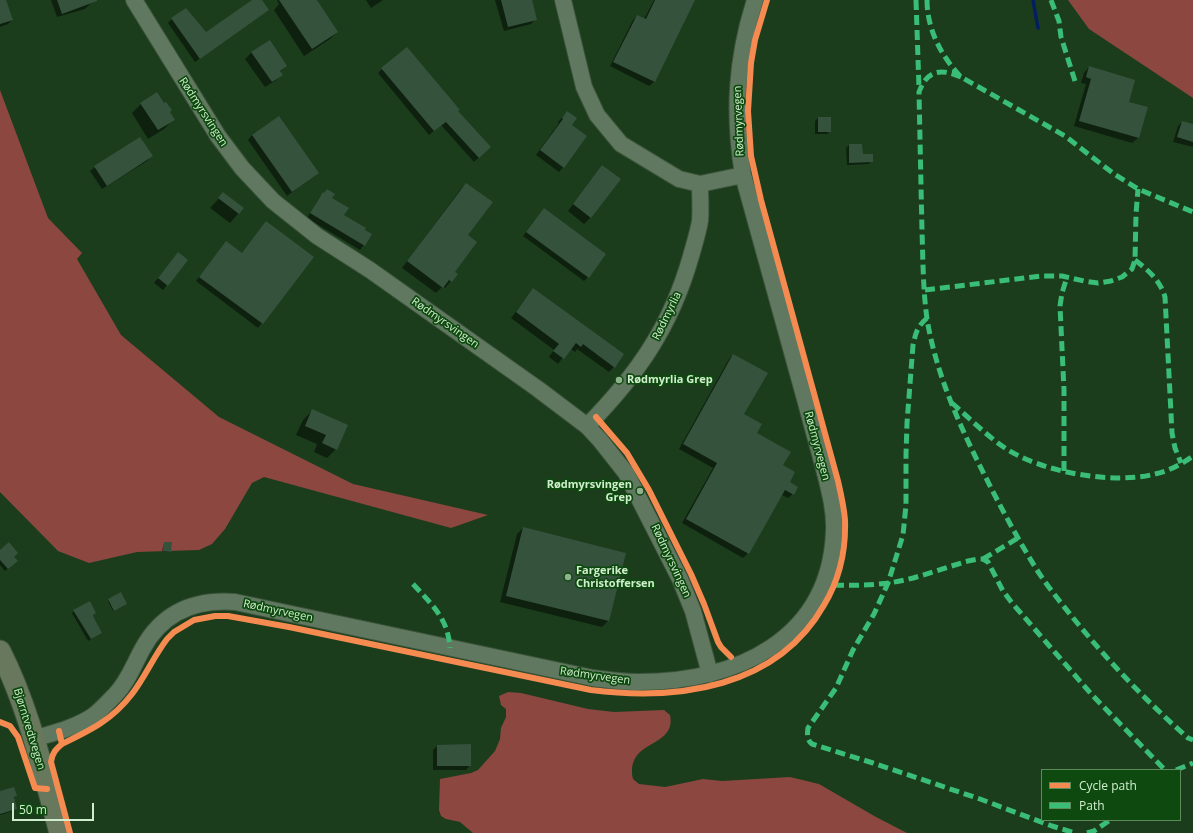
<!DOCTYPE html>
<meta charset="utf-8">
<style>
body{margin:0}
#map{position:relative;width:1193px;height:833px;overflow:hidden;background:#1b3d1c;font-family:"Open Sans",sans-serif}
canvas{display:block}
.legend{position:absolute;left:1041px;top:769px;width:140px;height:52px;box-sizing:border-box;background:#0e4a0f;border:1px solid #5c8c5b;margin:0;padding:5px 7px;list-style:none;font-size:12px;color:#d0eecd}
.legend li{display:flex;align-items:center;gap:8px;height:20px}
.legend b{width:20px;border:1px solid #5c8c5b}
.scale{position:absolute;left:12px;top:803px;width:82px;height:18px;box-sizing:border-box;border:2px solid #d0eecd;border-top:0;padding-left:5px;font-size:12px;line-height:14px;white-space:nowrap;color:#d0eecd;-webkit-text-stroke:3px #0e4a0f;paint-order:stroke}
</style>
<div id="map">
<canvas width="1193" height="833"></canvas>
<ul class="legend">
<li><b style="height:5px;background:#f68b52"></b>Cycle path</li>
<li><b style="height:5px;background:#3abd76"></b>Path</li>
</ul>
<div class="scale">50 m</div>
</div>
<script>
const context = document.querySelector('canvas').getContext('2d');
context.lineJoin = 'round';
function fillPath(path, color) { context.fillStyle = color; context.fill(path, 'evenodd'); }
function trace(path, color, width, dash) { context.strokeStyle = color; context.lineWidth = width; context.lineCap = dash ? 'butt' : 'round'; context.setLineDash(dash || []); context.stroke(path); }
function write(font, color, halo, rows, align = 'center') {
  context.font = font + ' "Open Sans",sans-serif'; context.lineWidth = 3.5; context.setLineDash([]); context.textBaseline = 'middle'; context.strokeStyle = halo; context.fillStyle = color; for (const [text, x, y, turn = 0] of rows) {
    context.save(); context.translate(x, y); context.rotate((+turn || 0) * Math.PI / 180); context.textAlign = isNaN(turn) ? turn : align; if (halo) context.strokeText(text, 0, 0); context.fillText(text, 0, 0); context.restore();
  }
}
fillPath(new Path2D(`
 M1068,0H1193V98L1089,29Z
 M0,90L48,218L82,253L77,259L121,335L219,417L353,484L488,515L451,528L264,477L252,483L225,529L212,544L199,550L137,552L89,563L58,551L0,492Z
 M508,692L521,693L588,709L614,712L664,710L670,715C677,749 625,738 633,779L639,784L665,787L703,779L722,781L790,777L819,784L876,817L907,833H473L460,822L446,819L441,816L439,810L440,779L471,773L478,770L495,751L500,739L501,728L506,717V709L501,705L499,696Z`), '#8c4740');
fillPath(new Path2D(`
 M0,0H5L12,20L8,24L0,27Z
 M51,0H88L90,4L85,9L57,17Z
 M253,0H261L268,10L263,14L195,62L168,23L172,19L206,33Z
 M277,0H316L337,32L330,39L304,56L274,10L279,4Z
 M366,0H383L371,8Z
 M495,0H531L536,19L531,24L504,31Z
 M654,0H694L654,82L649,86L610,66L633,20L637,16L644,19Z
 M269,41L286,66L280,72L281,75L275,81L265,87L245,59L251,53Z
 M1089,67L1127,102L1138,138L1132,143L1074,126L1086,84L1081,83L1084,73Z
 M382,69L457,111L490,147L474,162L441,125L429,135L378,73Z
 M141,104L173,120L164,129L148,139L132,113Z
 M567,112L570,125L563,167L559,172L536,155L559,123L558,122Z
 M818,118L830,131L827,134H815V121Z
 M1182,122L1193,125V147L1173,142L1178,126Z
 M252,135L318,173L287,196L248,140Z
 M849,145L862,155L872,161L869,164L847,165L846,148Z
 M151,156L147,161L102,189L90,171L95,167Z
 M597,173L590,218L584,224L568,211Z
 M466,184L467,235L453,272L456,275L445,288L443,286L436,293L402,268L460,190Z
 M224,193L243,208L230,223L210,208Z
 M323,193L343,215L371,235L360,250L307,218L319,198Z
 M544,209L588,277L584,281L523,236Z
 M222,247L242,254L312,257L258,328L196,281Z
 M178,253L186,260L163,290L154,283Z
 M533,289L614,367L609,372L577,349L575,352L570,348L558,364L549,357L554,350L511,318Z
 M733,355L743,415L755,433L782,465L793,494L788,498L782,495L748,553L743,558L682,523L713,468L679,449L729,359Z
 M312,411L336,449L327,458L314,452L317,444L296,435L303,420Z
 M523,528L625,553L608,621L602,627L500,602L517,534Z
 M164,543L170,551L169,552L162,551Z
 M0,551L13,557V564L5,571L0,565Z
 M109,600L125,605L113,611L108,601Z
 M74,611L101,633L88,641L72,613Z
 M470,745V765L466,770H433V750L437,746Z
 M0,792L16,796L13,799L16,808L13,811L0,815Z`), '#0007');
trace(new Path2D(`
 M1033,0L1038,28`), '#031f61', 3.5);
fillPath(new Path2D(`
 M0,0H6L13,20L0,24Z
 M57,0H97V1L62,14Z
 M252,0H262L269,10L200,59L171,18L186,8L206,32Z
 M279,0H317L338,32L312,49Z
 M501,0H532L537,20L508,27Z
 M655,0H695L655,82L613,62L637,15L646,19Z
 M270,40L287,66L280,71L283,75L272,82L251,52Z
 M407,47L460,110L458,111L491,147L479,158L446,122L434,131L381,68Z
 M1089,66L1135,80L1129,102L1148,107L1139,138L1079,121L1091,79L1086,77Z
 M157,92L164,103L166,102L172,110L170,112L175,120L158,130L140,103Z
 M567,111L577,118L572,125L587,136L564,168L540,150L563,119L562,118Z
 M279,116L319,173L292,192L252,135Z
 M818,117H831V132H818Z
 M1182,121L1193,124V142L1177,137Z
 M140,137L153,156L107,186L94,166Z
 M849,144H862L863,154H873V162L849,163Z
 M602,165L621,179L591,218L573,204Z
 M466,183L493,202L468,235L477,242L455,272L458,274L452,282L449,280L443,288L407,261Z
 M327,189L335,194L332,198L349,208L344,215L366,228L365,230L372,234L365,246L310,213L323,192L324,193Z
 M223,192L244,208L239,214L218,198Z
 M544,208L606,254L589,278L526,232Z
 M266,221L314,257L263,324L199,277L226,241L242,253Z
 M178,252L188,260L168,286L158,278Z
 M533,288L624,354L615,368L583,344L581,347L576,343L564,359L553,351L559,344L516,312Z
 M733,354L768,373L744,414L762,424L757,433L791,452L783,465L795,472L790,482L798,487L794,495L785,490L749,554L686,519L717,463L683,444Z
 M312,409L348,425L337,450L322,443L326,435L305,426Z
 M523,527L626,553L609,621L506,596Z
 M9,542L18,553L14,557L18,561L8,569L0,560V550Z
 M164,542H172L171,552L163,551Z
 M121,592L127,604L114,611L108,599Z
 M90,601L96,613L93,615L94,618L102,633L91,639L73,610Z
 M471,744V766H437V745Z
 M14,787L17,796L14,797L17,809L0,814V791Z`), '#35523d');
const minor = new Path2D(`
 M134,0L218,136L242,168L273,201L317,236L370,270L538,389L587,426L600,440L626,473L680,579L693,611L710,674
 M563,0L584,87L597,115L621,144L679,179L700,184C700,196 701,209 700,221C698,233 694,245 691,256C671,327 637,375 587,426
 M700,184L743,175
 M33,739C53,733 75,728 93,716C101,710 108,702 115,695C128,682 134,664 143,648C163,612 195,599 235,602L593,678C608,680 623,682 638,682C736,682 830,640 834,531C835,510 829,489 824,469C818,446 811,422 805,399C784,324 763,249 743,175C733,113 736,59 755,0`);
const major = new Path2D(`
 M0,651C29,708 43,772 60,833`);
trace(minor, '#3a533a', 18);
trace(major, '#3a533a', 23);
trace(minor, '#60785f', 16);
trace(major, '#67785d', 21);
trace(new Path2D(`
 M916,0L919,88
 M927,0C927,29 941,56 961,77L1065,136L1114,174L1138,189L1193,212
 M1051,0L1059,21L1061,37L1075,81
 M961,77C941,68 927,70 919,92C920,139 921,185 922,231C923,261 923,290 927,319C936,373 958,422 982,470C999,504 1017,538 1037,570C1048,587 1061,603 1074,619C1109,662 1147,702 1188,738L1193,740
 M1135,260C1148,270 1160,280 1165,297L1172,433L1175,448L1181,463
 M925,290L1041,276H1062L1084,281L1098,283L1111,281L1122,277L1132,269L1135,260L1136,214L1138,189
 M927,318C917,327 916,332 913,345L907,423L906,455V505L903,535L888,583L874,614L853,650L836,688L808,728C807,735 807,740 812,744L873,763L980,799L1052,826L1075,833
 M952,403C969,418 986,435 1005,448C1041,472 1113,485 1155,474C1169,471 1182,464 1193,456
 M1064,471V390L1060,306L1062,293L1067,277
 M983,559L1018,538
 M413,584C432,605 448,618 450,648
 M834,585C858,586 882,585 905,580C926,575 947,567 968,561L978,559H983L988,562L1003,591L1012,603L1093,696L1165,770
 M1176,770L1193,763
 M1087,833L1094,831L1110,820`), '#3abd76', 5, [10, 5]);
trace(new Path2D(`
 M596,417L627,453L649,490L691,574L704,604L718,642L721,647L731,657
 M0,722L10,726L18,737L35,788L47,789
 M59,731L62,744C56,749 52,753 51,762L70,833
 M62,744C91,730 112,720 132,694C145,677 154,656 167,639L174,632L194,620L215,616H228L289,627L591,690C678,701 777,688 824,605C839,580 846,550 845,520C844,507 841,494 838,481L761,200L751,156L748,111L751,63L755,40L767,0`), '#f68b52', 6);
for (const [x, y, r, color] of [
 [619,380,4,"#91b08f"],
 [640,491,4,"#91b08f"],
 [568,577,4,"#91b08f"]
]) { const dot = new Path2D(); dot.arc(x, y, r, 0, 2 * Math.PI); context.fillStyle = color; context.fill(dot); trace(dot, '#0e4a0f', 1.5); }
write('11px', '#d0eecd', '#0e4a0f', [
 ["Rødmyrsvingen",203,112,57],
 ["Rødmyrvegen",739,121,-92],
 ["Rødmyrlia",667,316,-64],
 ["Rødmyrsvingen",445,323,35],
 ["Rødmyrvegen",817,446,75],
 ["Rødmyrsvingen",671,561,65],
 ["Rødmyrvegen",278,611,12],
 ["Rødmyrvegen",595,676,8],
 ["Bjørntvedtvegen",29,729,73]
]);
write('bold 11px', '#d0eecd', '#0e4a0f', [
 ["Rødmyrlia Grep",627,380],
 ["Rødmyrsvingen",632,485,"right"],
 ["Grep",632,498,"right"],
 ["Fargerike",576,571],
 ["Christoffersen",576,584]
], 'left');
</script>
